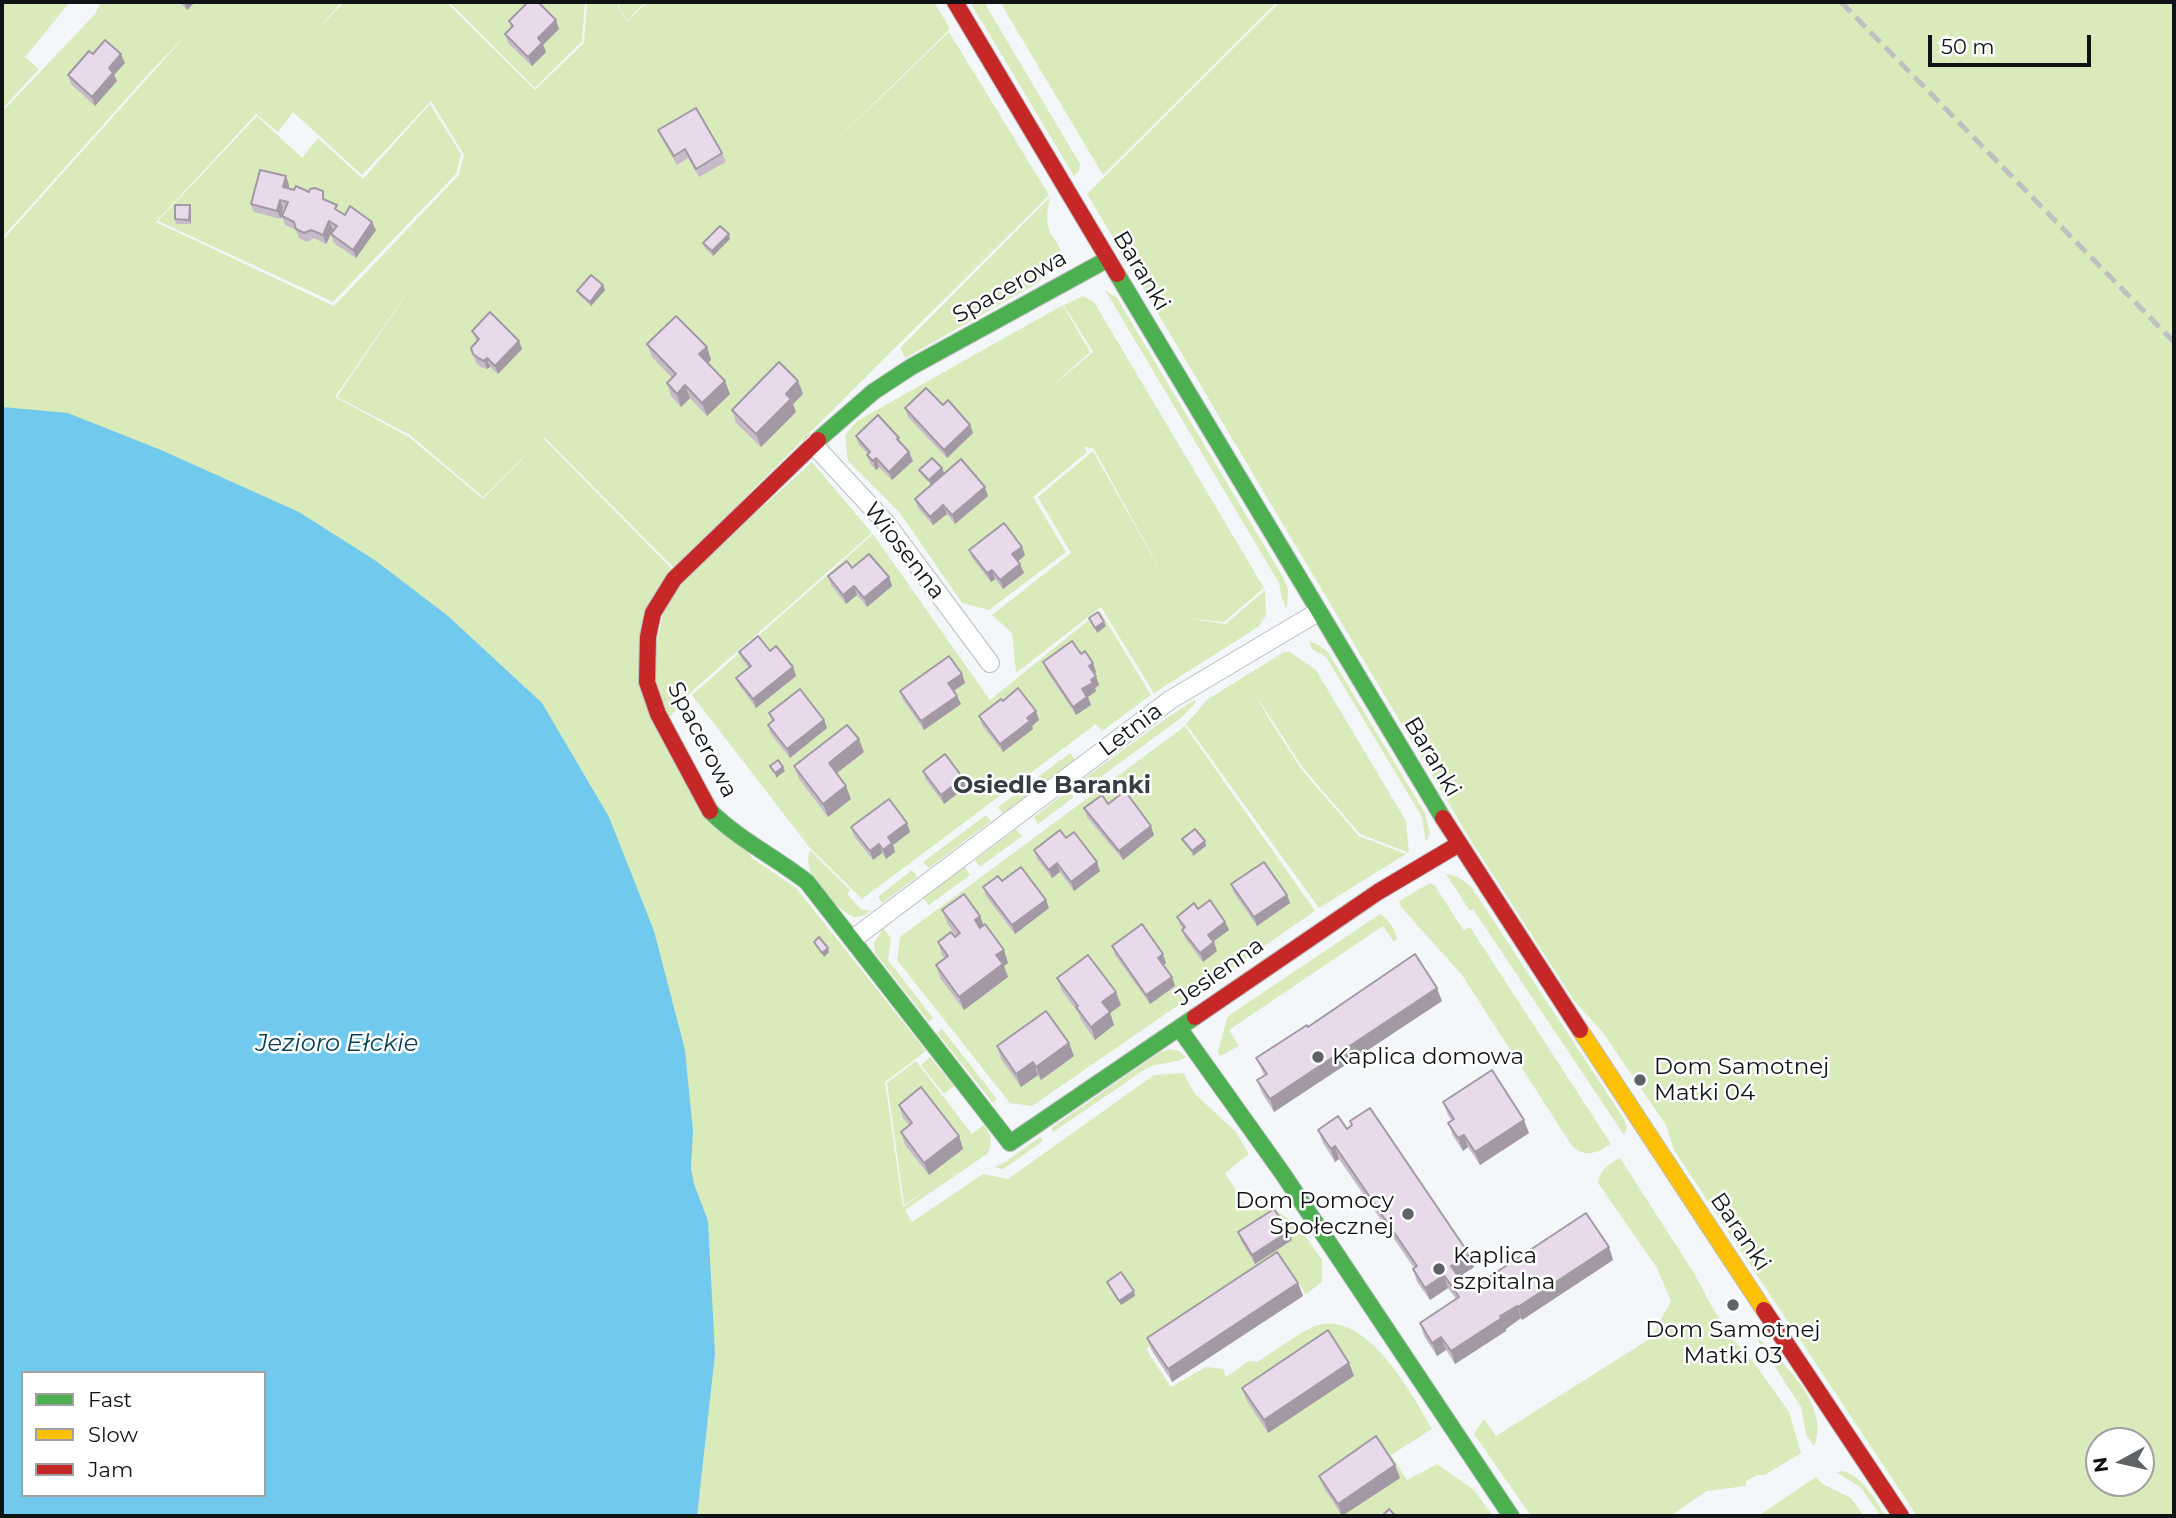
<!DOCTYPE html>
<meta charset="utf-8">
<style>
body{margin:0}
#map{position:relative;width:2176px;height:1518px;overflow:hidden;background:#f4f7fa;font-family:Montserrat,sans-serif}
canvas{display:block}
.frame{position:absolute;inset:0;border:4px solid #101316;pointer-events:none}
.legend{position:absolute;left:21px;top:1371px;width:245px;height:126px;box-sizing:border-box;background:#fff;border:2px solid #9fa1a2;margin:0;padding:9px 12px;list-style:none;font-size:21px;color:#101316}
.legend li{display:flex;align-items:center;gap:14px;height:35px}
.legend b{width:35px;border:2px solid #9fa1a2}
.north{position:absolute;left:2085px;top:1427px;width:70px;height:70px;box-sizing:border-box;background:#fff;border:2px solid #9fa1a2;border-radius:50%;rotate:262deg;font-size:19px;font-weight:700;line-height:28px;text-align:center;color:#101316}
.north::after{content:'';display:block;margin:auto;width:24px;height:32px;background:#606366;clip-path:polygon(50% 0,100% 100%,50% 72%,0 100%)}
.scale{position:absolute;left:1928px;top:35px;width:163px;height:32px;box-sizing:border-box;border:4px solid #101316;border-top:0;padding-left:9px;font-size:21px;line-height:24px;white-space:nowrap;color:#101316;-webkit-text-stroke:5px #fff;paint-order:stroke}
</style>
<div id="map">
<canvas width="2176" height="1518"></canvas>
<div class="frame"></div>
<ul class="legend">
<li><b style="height:9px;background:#4caf50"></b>Fast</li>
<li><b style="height:9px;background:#ffc107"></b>Slow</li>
<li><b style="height:9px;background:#c62828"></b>Jam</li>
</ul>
<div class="north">N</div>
<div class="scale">50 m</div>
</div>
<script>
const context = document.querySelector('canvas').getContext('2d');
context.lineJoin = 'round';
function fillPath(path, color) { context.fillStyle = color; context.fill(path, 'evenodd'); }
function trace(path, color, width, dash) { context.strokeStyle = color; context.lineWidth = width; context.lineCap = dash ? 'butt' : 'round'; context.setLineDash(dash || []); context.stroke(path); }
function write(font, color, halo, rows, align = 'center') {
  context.font = font + ' Montserrat,sans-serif'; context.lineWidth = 5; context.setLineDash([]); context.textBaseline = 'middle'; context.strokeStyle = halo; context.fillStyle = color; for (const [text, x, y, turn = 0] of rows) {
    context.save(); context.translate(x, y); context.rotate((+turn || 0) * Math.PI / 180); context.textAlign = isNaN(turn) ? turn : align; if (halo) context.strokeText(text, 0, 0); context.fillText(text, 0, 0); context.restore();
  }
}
fillPath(new Path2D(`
 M2,2H70L25,57L39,69L2,109Z
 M101,2H342L315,32L344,2H446L535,90L584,43L587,2H616L627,22L647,2H934L950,29L814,162L949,32L1049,195L674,568L544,437L483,497L410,435L337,397L423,270L335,397L409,437L483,499L543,438L673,570L641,685L752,858L796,888L926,1051L885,1082L903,1207L930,1188L904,1205L887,1083L916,1061L972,1134L984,1125C992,1135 993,1144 987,1154L905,1210L912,1222L983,1174L1008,1179L1154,1075L1183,1073L1195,1094L1236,1132L1249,1154L1225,1173L1249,1211L1272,1208L1298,1225L1322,1260V1282L1306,1294L1283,1261L1146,1349L1171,1387L1206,1367L1223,1369L1226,1377L1249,1361L1257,1362C1272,1353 1304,1329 1318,1325C1368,1312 1412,1394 1432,1429L1391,1455L1407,1480L1437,1464L1474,1490L1493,1516H621L691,1169L692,1144L2,483V241L187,34L151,71L2,238V112L95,14ZM431,101L464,155L459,175L334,306L156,222L256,114L278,132L293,112L362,175Z
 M449,2H585L582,41L535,88Z
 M617,2H645L627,21Z
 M970,2H984L1080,164L1079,171L1074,176Z
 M1000,2H1277L1103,175Z
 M1280,2H2174V1516H1917L1674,1150L1666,1125L1601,1030L1575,1002L1468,836L1087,194ZM2099,1441H2141V1483H2099Z
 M430,104L461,154L456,174L333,302L158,221L257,116L302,158L318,138L363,179Z
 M1050,197C1048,207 1046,216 1048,226C1052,242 1064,244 1062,263L1045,274L1038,283L905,358L900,348Z
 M1105,290L1117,298L1283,577L1288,589L1287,609L1282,599L1279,583Z
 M1083,296L1094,302L1264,588L1224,622L1186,618L1226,624L1265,590L1266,616L1258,627L1154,693L1101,607L1016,673L1012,633L992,615L1071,553L1038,497L1093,451L1173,593L1094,449L1084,446L1087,452L1033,497L1066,552L989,610L962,603L900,513L848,461L845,435L857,421L1063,305L1090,352L1049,389L1093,352L1064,305Z
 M812,462L872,533L690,693L668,719L652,667L664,609L684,578Z
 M873,534L990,700L1100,611L1151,695L1102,731L1096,724L862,899L810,848L692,695Z
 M1309,641L1319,645L1328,652L1425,813L1430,833L1426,842L1422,817L1326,657L1312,649Z
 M1284,652H1290L1316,670L1406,821L1409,853L1360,834L1303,768L1255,694L1269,719L1302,770L1359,836L1406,854L1319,908L1186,724L1208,699Z
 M1194,700L1196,702L1181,718L1087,787L1082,780L1168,717Z
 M1185,726L1315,911L1032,1106L1010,1103L897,960L900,937Z
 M1070,753L1075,760L1002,814L998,807Z
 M1069,790L1074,797L1038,824L1034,817Z
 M986,815L991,821L929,868L923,862Z
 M1016,829L1022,836L980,867L975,860Z
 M810,850L850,890L847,894L861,909L871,911C866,914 862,917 855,917C844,915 818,888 813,878C808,869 807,860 810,850Z
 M965,867L970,875L929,905L923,898Z
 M912,870L917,877L882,903L878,897Z
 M1446,874C1457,875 1464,880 1472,888L1624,1119L1627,1128L1624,1135L1473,909L1470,911Z
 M1430,883L1435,886L1464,931L1470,927L1611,1144C1597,1152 1586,1159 1572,1146L1462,975L1401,907L1399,901Z
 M1380,914C1388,919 1396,929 1397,939L1394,942L1383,926L1229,1030L1239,1046L1220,1056L1218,1052L1227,1018L1231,1014Z
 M883,928L891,938L888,960L933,1018L929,1022L875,953L874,943Z
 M942,1029L997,1099L993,1103L937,1033Z
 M1170,1049L1179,1051L1186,1057C1175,1064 1159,1062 1147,1068L1053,1132L1051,1128L1159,1053Z
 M930,1057L954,1086L944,1094L921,1065Z
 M1040,1137L1043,1141L1005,1168L1001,1169L995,1167L1005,1162Z
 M1620,1158L1694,1273L1711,1305L1732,1338L1755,1364L1789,1412L1801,1453L1765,1475H1757L1746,1481V1486L1707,1491L1670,1516H1531L1474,1434L1484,1419L1496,1436L1651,1338L1671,1301L1657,1268L1598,1183C1600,1169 1609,1164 1620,1158Z
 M1753,1333C1780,1358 1832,1407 1814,1446L1806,1434L1801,1407Z
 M1843,1471C1864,1477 1874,1499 1886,1516H1881L1860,1487L1836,1472Z
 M1816,1477L1823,1484L1851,1498L1864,1516H1758Z`), '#d9eabb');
fillPath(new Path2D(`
 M2,407L68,413L161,450L299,512L376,561L448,616L542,703L609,817L654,931L685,1050L693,1131L691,1169L694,1184L708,1221L715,1354L697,1516H2ZM23,1373H264V1495H23Z`), '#71caed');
const street = new Path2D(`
 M813,444L886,523L990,663
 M853,939L1170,700L1318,612`);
const fast = new Path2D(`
 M1117,274L1443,818
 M818,440L873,392L911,367L1108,259
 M710,811C738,839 775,857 807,882L1010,1143L1195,1017
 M1179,1028L1283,1174L1511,1516`);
const slow = new Path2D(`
 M1580,1030L1764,1310`);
const jam = new Path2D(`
 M955,2L1117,274
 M710,811L658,714L647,682L648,637L653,613L674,579L818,440
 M1443,818L1580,1030
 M1195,1017L1378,892L1459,844
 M1764,1310L1901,1516`);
trace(street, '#bbbec1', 20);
trace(fast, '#bbbec1', 18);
trace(slow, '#bbbec1', 18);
trace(jam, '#bbbec1', 18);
trace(street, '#fdfefe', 18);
trace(fast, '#4caf50', 16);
trace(slow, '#ffc107', 16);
trace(jam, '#c62828', 16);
trace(new Path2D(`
 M1841,2L2174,342`), '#bfc0c0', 5, [14, 7]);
fillPath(new Path2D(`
 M179,2H195L187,10Z
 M509,21L559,29L543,45L546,52L532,66L508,43L505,34L511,28Z
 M93,54L125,63L114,75L117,81L95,106L71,84L68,75Z
 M658,130L722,153L726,162L699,177L688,158L677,165L662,139Z
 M286,176L289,185L288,189L326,200L339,212L376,230L356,258L334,243L331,234L334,230H333L326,244L314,238L307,242L299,238L296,230L285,225L282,216L285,209L283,208L281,219L254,212L251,204Z
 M190,205L191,210V224H176L175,219Z
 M730,239L713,256L704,247L703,243Z
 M603,285L605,290L591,306L579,295L577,291Z
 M472,331L519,341L522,349L498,374L490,367L487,369L481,367L476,363L473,354L477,342Z
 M647,344L707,347L711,360L708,363L730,394L707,416L690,398L681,407L671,396L667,383L672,378L652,357Z
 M798,381L803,394L793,404L796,412L761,447L736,423L732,410Z
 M943,405L970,425L973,433L947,458L908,417L905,408Z
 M856,436L902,444L913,461L892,480L879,467L876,470L870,464L867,455L868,454L859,445Z
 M942,468L944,473L931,485L921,474L919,470Z
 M988,496L955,524L947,514L933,525L918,508L915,499Z
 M1022,547L1025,555L1018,561L1024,573L1003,589L995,579L991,582L972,558L969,550Z
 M852,568L889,577L892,586L867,607L857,595L846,604L831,585L828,576Z
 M770,651L793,667L796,676L756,708L740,686L736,678L749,668L743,660L739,652Z
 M1081,654L1093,663L1096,672L1094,673L1099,685L1095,688L1096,691L1088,697L1091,705L1076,715L1046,670L1043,662Z
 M962,674L965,683L954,690L961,704L924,730L903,700L900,691Z
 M1003,701L1036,711L1039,720L1032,726L1033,729L1003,752L982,725L979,716Z
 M769,713L824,720L827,728L790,758L771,734L768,725L772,722Z
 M864,752L837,773L851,799L828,817L799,779L794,766Z
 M923,771L966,787L944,804L926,780Z
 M1108,804L1154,835L1123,860L1087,817L1084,808Z
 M851,827L910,832L893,845L895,852L886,859L882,853L873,860L854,836Z
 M1066,838L1100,871L1074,891L1060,872L1052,878L1037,859L1034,850Z
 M1231,884L1287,895L1290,903L1257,926L1234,893Z
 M983,887L1049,908L1015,934L986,896Z
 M1198,909L1225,922L1229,930L1213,942L1217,951L1203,962L1185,938L1182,930L1183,929L1180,925L1177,917Z
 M942,910L980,916L983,925L1008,963L1004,966L1008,977L964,1010L940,978L936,965L945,959L942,955L938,942L956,936L947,923Z
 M1112,946L1166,963L1163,965L1172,977L1175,986L1150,1004L1115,955Z
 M1057,978L1121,1005L1110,1013L1114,1025L1095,1040L1081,1020L1079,1014L1062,991Z
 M1442,1001L1274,1112L1262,1093L1257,1080L1264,1075L1256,1058L1308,1027Z
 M997,1046L1074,1056L1041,1080L1038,1075L1021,1087L1001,1059Z
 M1443,1102L1529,1133L1480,1165L1468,1147L1463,1151L1453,1136L1448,1123L1452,1121L1448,1115Z
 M899,1105L959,1136L963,1149L929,1175L905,1145L901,1132L909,1125L903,1118Z
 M1350,1121L1469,1254L1474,1267L1458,1277L1468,1291L1609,1247L1613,1260L1522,1320L1521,1318L1506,1329V1331L1455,1364L1446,1350L1437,1356L1424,1336L1420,1323L1456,1299L1448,1288L1430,1300L1417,1282L1413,1269L1414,1268L1339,1159L1335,1162L1323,1143L1318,1130L1347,1129L1351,1126Z
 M1289,1231L1292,1240L1255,1264L1241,1241L1238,1232Z
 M1298,1283L1303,1296L1172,1382L1152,1351L1147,1338Z
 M1349,1363L1354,1376L1268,1433L1247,1401L1242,1388Z
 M1319,1476L1400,1478L1342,1516L1324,1488Z`), '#c8bbc9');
fillPath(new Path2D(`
 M184,2H195L187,10Z
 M556,20L559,29L543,45L546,52L532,66L528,57L538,38Z
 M121,54L125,63L114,75L117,81L95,106L92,97L109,68Z
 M286,176L289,185L287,196L283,187Z
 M280,200L283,208L281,219L277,211Z
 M190,205L191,210V224L189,220Z
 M329,221L333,230L326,244L323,235Z
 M372,222L376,230L356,258L353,250Z
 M729,234L730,239L713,256L712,251Z
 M603,285L605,290L591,306L590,302Z
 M519,341L522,349L498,374L495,366Z
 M707,347L711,360L704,367L699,354Z
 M487,358L490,367L487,369L484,361Z
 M725,381L730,394L707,416L702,403Z
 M798,381L803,394L793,404L796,412L761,447L756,434L786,394Z
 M685,385L690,398L681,407L677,394Z
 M970,425L973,433L947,458L944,450Z
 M909,452L913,461L892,480L889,472Z
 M876,458L879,467L876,470L873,461Z
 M942,468L944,473L931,485L929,480Z
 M985,487L988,496L955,524L952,515Z
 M943,505L947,514L933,525L930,517Z
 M1022,547L1025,555L1016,563L1012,554Z
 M1020,564L1024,573L1003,589L1000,580Z
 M992,570L995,579L991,582L987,573Z
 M889,577L892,586L867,607L864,598Z
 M854,586L857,595L846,604L843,595Z
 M1104,622L1106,626L1097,633L1095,628Z
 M1093,663L1096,672L1092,675L1089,666Z
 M793,667L796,676L756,708L753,699Z
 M962,674L965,683L952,692L948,683Z
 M1096,676L1099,685L1095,688L1096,691L1088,697L1091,705L1076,715L1073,707L1082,689L1091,680Z
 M957,696L961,704L924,730L921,721Z
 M1036,711L1039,720L1032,726L1033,729L1003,752L1000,744Z
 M824,720L827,728L790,758L787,749Z
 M859,739L864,752L833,776L829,763Z
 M783,767L785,771L776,778L775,773Z
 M963,778L966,787L944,804L941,795Z
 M846,786L851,799L828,817L823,804Z
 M907,823L910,832L893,845L895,852L886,859L883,850L888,837Z
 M1151,826L1154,835L1123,860L1119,851Z
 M1205,841L1206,846L1193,856L1192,851Z
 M879,844L882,853L873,860L870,851Z
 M1097,862L1100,871L1074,891L1071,882Z
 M1057,863L1060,872L1052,878L1049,870Z
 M1287,895L1290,903L1257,926L1254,917Z
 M1046,900L1049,908L1015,934L1012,925Z
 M980,916L985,929L979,933L975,920Z
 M1225,922L1229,930L1211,943L1208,935Z
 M1214,942L1217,951L1203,962L1200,953Z
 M828,948L829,952L824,957L822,953Z
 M1004,950L1008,963L1004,966L1008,977L964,1010L959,997L996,955Z
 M1163,954L1166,963L1161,967L1158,958Z
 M1172,977L1175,986L1150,1004L1146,995Z
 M1437,988L1442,1001L1274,1112L1270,1099Z
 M1116,992L1121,1005L1110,1013L1114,1025L1095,1040L1091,1027L1102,1002Z
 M1069,1043L1074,1056L1041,1080L1036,1067Z
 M1033,1062L1038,1075L1021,1087L1016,1074Z
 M1524,1120L1529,1133L1480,1165L1475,1152Z
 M1464,1135L1468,1147L1463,1151L1458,1138Z
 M959,1136L963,1149L929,1175L924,1163Z
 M1335,1146L1339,1159L1335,1162L1331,1149Z
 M1289,1231L1292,1240L1255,1264L1252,1255Z
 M1609,1247L1613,1260L1522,1320L1518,1307Z
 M1469,1254L1474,1267L1456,1279L1451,1266Z
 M1444,1275L1448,1288L1430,1300L1425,1288Z
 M1298,1283L1303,1296L1172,1382L1168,1369Z
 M1134,1291L1135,1296L1121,1305L1119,1301Z
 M1517,1306L1521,1318L1506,1329V1331L1455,1364L1451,1351Z
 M1441,1337L1446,1350L1437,1356L1432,1343Z
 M1349,1363L1354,1376L1268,1433L1264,1420Z
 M1395,1465L1400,1478L1342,1516L1338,1504Z`), '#a299a4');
const building = new Path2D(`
 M528,2H538L556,20L538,38L542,43L528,57L505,34L513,26L509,21Z
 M105,40L121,54L109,68L113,73L92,97L68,75L89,51L93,54Z
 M696,108L722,153L696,169L685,149L674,156L658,130Z
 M260,170L286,176L283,187L294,190L296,186L309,192L310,189L315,188L323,191V199L337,205L335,209L345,215L350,206L372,222L353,250L331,234L337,226L329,221L323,235L311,230L304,233L296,229L294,222L282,216L288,202L280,200L277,211L251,204Z
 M175,205H190L189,220L175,219Z
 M720,226L729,234L712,251L703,243Z
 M591,275L603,285L590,302L577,291Z
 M490,312L519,341L495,366L487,358L484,361L478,358L473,354L471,348L479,339L472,331Z
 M676,316L707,347L699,354L725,381L702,403L685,385L677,394L667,383L676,374L647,344Z
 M779,362L798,381L786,394L791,399L756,434L732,410Z
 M926,388L943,405L948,400L970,425L944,450L905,408Z
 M878,415L899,438L897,439L909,452L889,472L876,458L873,461L867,455L870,452L856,436Z
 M932,458L942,468L929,480L919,470Z
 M961,459L985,487L952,515L943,505L930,517L915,499Z
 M1004,523L1022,547L1012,554L1020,564L1000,580L992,570L987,573L969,550Z
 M869,554L889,577L864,598L854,586L843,595L828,576L847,561L852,568Z
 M1098,612L1104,622L1095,628L1089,618Z
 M758,636L770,651L776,646L793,667L753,699L736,678L751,666L739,652Z
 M1072,641L1081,654L1085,651L1093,663L1089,666L1096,676L1091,680L1093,683L1082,689L1087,697L1073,707L1043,662Z
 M949,656L962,674L948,683L957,696L921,721L900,691Z
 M1018,688L1036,711L1027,718L1030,721L1000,744L979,716L1001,699L1003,701Z
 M800,689L824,720L787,749L768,725L774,720L769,713Z
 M847,725L859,739L829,763L846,786L823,804L794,766Z
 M945,754L963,778L941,795L923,771Z
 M778,760L783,767L775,773L770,766Z
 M1125,791L1151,826L1119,851L1084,808L1102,795L1108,804Z
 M889,799L907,823L888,837L892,843L883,850L879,844L870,851L851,827Z
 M1195,829L1205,841L1192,851L1182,839Z
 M1060,830L1066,838L1074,832L1097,862L1071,882L1057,863L1049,870L1034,850Z
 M1264,862L1287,895L1254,917L1231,884Z
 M1021,867L1046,900L1012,925L983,887L998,876L1002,881Z
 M964,894L980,916L975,920L980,928L985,924L1004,950L996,955L1003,964L959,997L936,965L948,956L938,942L951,932L955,937L960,933L942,910Z
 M1210,900L1225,922L1208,935L1214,942L1200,953L1182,930L1185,927L1177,917L1194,903L1198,909Z
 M1142,924L1163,954L1158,958L1172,977L1146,995L1112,946Z
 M819,937L828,948L822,953L814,942Z
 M1415,954L1437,988L1270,1099L1257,1080L1267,1074L1256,1058L1307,1025L1308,1027Z
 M1088,955L1116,992L1102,1002L1110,1012L1091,1027L1076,1007L1078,1006L1057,978Z
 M1046,1011L1069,1043L1036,1067L1033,1062L1016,1074L997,1046Z
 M1492,1070L1524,1120L1475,1152L1464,1135L1458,1138L1448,1123L1454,1119L1443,1102Z
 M921,1087L959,1136L924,1163L901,1132L912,1123L899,1105Z
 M1370,1108L1469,1254L1451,1266L1468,1291L1586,1213L1609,1247L1518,1307L1517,1306L1500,1316L1502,1318L1451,1351L1441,1337L1432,1343L1420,1323L1459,1297L1444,1275L1425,1288L1413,1269L1417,1266L1335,1146L1331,1149L1318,1130L1338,1116L1347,1129L1352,1125L1350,1121Z
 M1274,1209L1289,1231L1252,1255L1238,1232Z
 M1277,1252L1298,1283L1168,1369L1147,1338Z
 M1121,1272L1134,1291L1119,1301L1107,1282Z
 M1328,1330L1349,1363L1264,1420L1242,1388Z
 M1376,1436L1395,1465L1338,1504L1319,1476Z
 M1389,1509L1396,1516H1382Z`);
fillPath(building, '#e8daea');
trace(building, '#a299a4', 2);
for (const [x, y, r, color] of [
 [1318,1057,7,"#606366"],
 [1640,1080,7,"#606366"],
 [1408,1214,7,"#606366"],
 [1439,1269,7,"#606366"],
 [1733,1305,7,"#606366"]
]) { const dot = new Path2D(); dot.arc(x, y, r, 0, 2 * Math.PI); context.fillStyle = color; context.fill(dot); trace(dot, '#fff', 2.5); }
write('23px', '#101316', '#fff', [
 ["Baranki",1141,271,59],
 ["Spacerowa",1010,287,-29],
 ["Wiosenna",904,551,52],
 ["Letnia",1131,730,-37],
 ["Spacerowa",702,740,63],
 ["Baranki",1432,757,59],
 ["Jesienna",1220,972,-35],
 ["Baranki",1740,1232,56]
]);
write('23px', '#101316', '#fff', [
 ["Kaplica domowa",1332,1057],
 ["Dom Samotnej",1654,1067],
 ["Matki 04",1654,1093],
 ["Dom Pomocy",1394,1201,"right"],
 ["Społecznej",1394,1227,"right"],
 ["Kaplica",1453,1256],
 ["szpitalna",1453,1282],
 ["Dom Samotnej",1733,1330,"center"],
 ["Matki 03",1733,1356,"center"]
], 'left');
write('bold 24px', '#353d42', '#fff', [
 ["Osiedle Baranki",1052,786]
]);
write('italic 24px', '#083f53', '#fff', [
 ["Jezioro Ełckie",337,1044]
]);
</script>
